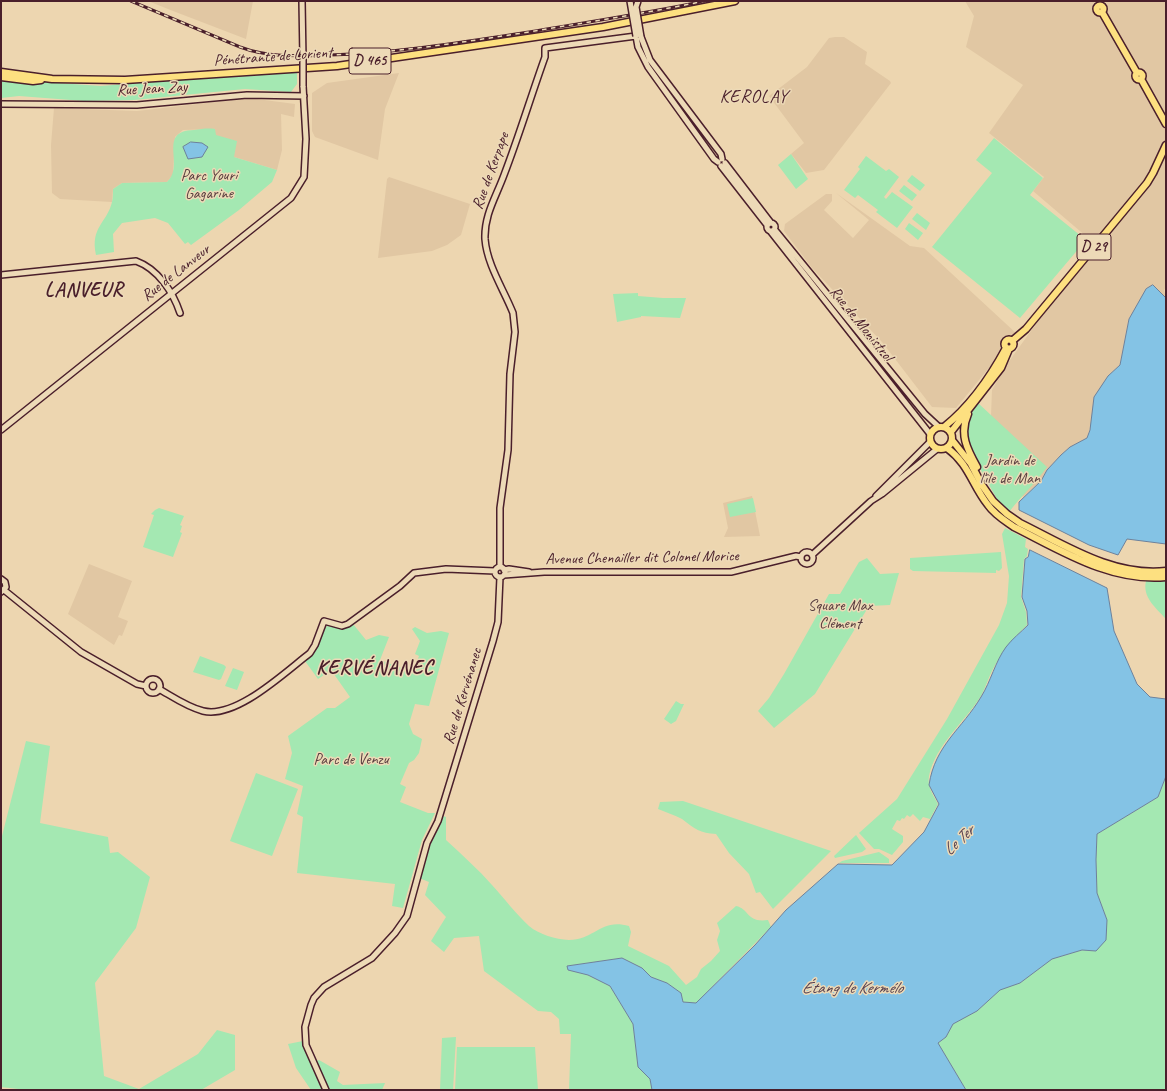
<!DOCTYPE html>
<meta charset="utf-8">
<style>
body{margin:0}
#map{position:relative;width:1167px;height:1091px;overflow:hidden;background:#edd6b0;font-family:Caveat,sans-serif}
canvas{display:block}
.frame{position:absolute;inset:0;border:2px solid #4a1f2b;pointer-events:none}
</style>
<div id="map">
<canvas width="1167" height="1091"></canvas>
<div class="frame"></div>
</div>
<script>
const context = document.querySelector('canvas').getContext('2d');
context.lineJoin = 'round';
function fillPath(path, color) { context.fillStyle = color; context.fill(path, 'evenodd'); }
function trace(path, color, width, dash) { context.strokeStyle = color; context.lineWidth = width; context.lineCap = dash ? 'butt' : 'round'; context.setLineDash(dash || []); context.stroke(path); }
function write(font, color, halo, rows, align = 'center') {
  context.font = font + ' Caveat,sans-serif'; context.lineWidth = 3; context.setLineDash([]); context.textBaseline = 'middle'; context.strokeStyle = halo; context.fillStyle = color; for (const [text, x, y, turn = 0] of rows) {
    context.save(); context.translate(x, y); context.rotate((+turn || 0) * Math.PI / 180); context.textAlign = isNaN(turn) ? turn : align; if (halo) context.strokeText(text, 0, 0); context.fillText(text, 0, 0); context.restore();
  }
}
fillPath(new Path2D(`
 M148,1H253L246,39L173,11Z
 M965,1H1166V287L1164,290L1166,298L1153,285L1129,319L1120,365L1108,376L1104,382L1087,438L1070,447L1061,455L1047,470L1041,481L1023,497L995,455L991,416L992,390L1005,367L1094,243L1033,191L1044,177L989,133L1023,85L966,47L974,16Z
 M835,37H844L867,52L865,64L890,81L891,83L824,170L806,173L791,154L804,143L769,96L807,67L829,38Z
 M399,73L385,109L378,160L315,137L312,131V93L327,83Z
 M249,98L295,104L294,117L281,114L282,150L277,170L234,157L215,135V129L183,130L175,137L173,175L167,182L122,183L113,189L112,202L60,199L52,193L51,145L54,108L137,111Z
 M389,177L470,204L461,235L447,245L432,251L378,258L387,179Z
 M836,193L910,246L924,248L1017,334L956,408L932,407L882,342L812,268L784,231L785,224L826,194H832V201L824,210L853,238L869,220Z
 M752,496L760,536L724,537L728,528L723,503Z
 M89,564L132,581L118,617L128,621L122,636L119,635L114,645L68,614Z`), '#e1c7a3');
fillPath(new Path2D(`
 M297,70V84L291,92L245,89L134,100L84,101L19,96L1,98V79L101,86Z
 M215,129L216,135L237,141L234,157L277,170L272,182L239,210L191,245L188,242L185,244L168,223L155,218L122,223L113,234L114,252L96,255C90,227 107,223 112,202C113,198 113,193 113,189L122,183L167,182C186,165 156,131 194,130C201,129 208,128 215,129Z
 M994,138L1043,178L1030,195L1086,240L1020,318L932,247L992,173L976,160Z
 M791,154L808,179L796,189L778,165Z
 M866,156L886,171L889,169L899,177L884,197L886,199L892,192L913,207L897,228L876,212L878,210L858,195L855,198L844,190L860,169L858,167Z
 M912,175L925,185L920,191L907,181Z
 M904,185L917,195L912,201L899,191Z
 M917,213L930,223L926,230L912,219Z
 M909,223L923,233L918,240L905,229Z
 M638,293V296L663,298H686L680,318L641,316V317L617,322L613,294Z
 M978,403L1047,467C1036,483 1021,496 1009,512L998,501L967,445C963,429 969,416 978,403Z
 M753,498L756,512L730,517L727,504Z
 M159,508L184,516L180,525L182,526L180,532L182,533L173,557L143,547L154,515L151,514L155,510Z
 M1005,528L1026,539L1025,547L1028,549L1027,556L1024,559L1021,597L1026,612L1027,625C1013,639 1001,653 992,671C988,679 985,689 981,696C964,723 936,744 929,776C927,787 933,794 938,804L930,819L923,817L920,821L913,814L910,817L907,815L904,819L902,818L900,821L897,820L892,829L903,836V842L892,855L879,849H874L859,833L897,799L947,719L999,625L1007,603L1009,576L1002,534Z
 M1001,552L1002,568L999,571L996,570V573L913,571L910,569V558Z
 M867,558L880,574L899,573L890,605L869,606L815,694L774,728L758,711L769,698L784,674L829,594H840L859,562Z
 M1146,581H1166V619C1156,608 1142,597 1146,581Z
 M353,624L366,640L379,635L389,637L380,660L413,672L419,656L415,654L420,641L412,629L415,627L427,633L441,631L449,633L429,706L415,704L409,724L413,734L422,739L419,753L414,760L409,763L400,784L406,787L400,802L428,813H435L422,840L403,908L392,906L395,884L297,873L303,817L297,814L303,786L285,779L292,753L288,736L327,708H335L350,697L331,670L318,679L305,661C320,649 317,637 327,626L344,628Z
 M200,656L224,665L226,667L221,679L219,680L193,672Z
 M233,668L244,672L237,690L225,686Z
 M676,701L681,704H684L676,721L671,724L664,719Z
 M26,741L50,746L40,823L108,837L110,853L118,852L150,877L136,928L95,983L104,1076L139,1089L198,1054L217,1030L235,1035V1070L201,1090H27L1,1087V840Z
 M256,773L298,789L272,856L230,841Z
 M1166,776V1090H966L938,1043L946,1037L953,1024L977,1011L1000,990L1020,983L1052,959L1082,950L1096,951L1107,920L1097,893L1096,860L1097,834L1158,797Z
 M683,801L831,851L773,909L760,892L756,893L749,874L729,853L716,834C700,833 695,829 682,819C675,815 665,812 658,809L660,802Z
 M443,816L446,817V840C462,855 478,869 492,885C504,898 516,914 529,926C540,935 555,939 569,940C595,940 600,918 629,926L631,932L628,946L669,966L686,985L697,977L701,969L711,961L720,951L717,940L720,931L717,923L736,906C750,909 746,923 768,920L771,927L696,1003L683,1002L681,993L667,983L651,977L642,968L622,958L567,966L568,970L588,975L610,986L633,1024L638,1067L650,1079L652,1090H569L571,1034H560L559,1019L551,1012L538,1011L484,971L479,936L454,938L444,952L431,941L446,917L425,895L429,882L419,878L429,845Z
 M856,835L866,849L862,852L835,858L834,856Z
 M879,852L889,859V863H839L842,861Z
 M456,1037L453,1090H440L442,1038Z
 M303,1041L311,1063L319,1060L340,1072L337,1081L343,1085L385,1083L382,1090H311L296,1068L288,1044Z
 M457,1047H535L538,1090H455Z`), '#a4e8b2');
const water = new Path2D(`
 M191,142L202,143L208,147L202,157L188,159L183,147Z
 M1153,285L1166,298V544L1127,539L1118,555L1089,545L1019,510V502L1041,481L1047,470L1061,455L1070,447L1087,438L1090,430L1094,397L1108,376L1120,365L1129,319L1146,289Z
 M1030,550L1107,588L1114,631L1137,684L1150,697L1166,699V776L1158,797L1097,834L1096,860L1097,893L1107,920L1106,940L1096,951L1082,950L1052,959L1020,983L1000,990L977,1011L953,1024L946,1037L938,1043L966,1090H652L650,1079L638,1067L633,1024L610,986L588,975L568,970L567,966L622,958L642,968L651,977L667,983L681,993L683,1002L696,1003L755,945L786,910L838,864L892,865L924,832L939,804L929,785C935,745 962,729 981,697C991,681 995,662 1006,647C1012,639 1021,632 1028,625L1027,611L1022,597L1025,559L1028,557Z`);
fillPath(water, '#84c3e5');
trace(water, '#6d819b', 1);
const secondary = new Path2D(`
 M302,1L303,59
 M641,37L650,60L721,154L722,159
 M1,104L137,105L247,95L304,96
 M725,163L771,223
 M721,166L767,225
 M767 227a4 4 0 1 1 8 0a4 4 0 1 1-8 0Z
 M775,230L925,414L939,427
 M771,232L930,434
 M1,275L136,261C158,269 173,292 180,313
 M1,430L291,198L304,177L306,139L303,86
 M876,496L930,442
 M801 558a6 6 0 1 1 12 0a6 6 0 1 1-12 0Z
 M812,555L871,501L882,494L937,449
 M500,567V508L508,450L510,374L515,332L513,313C504,290 487,265 485,239C484,215 496,197 504,175C519,136 531,96 545,57V48L636,36L638,47L648,67L714,159L718,162
 M495 572a5 5 0 1 1 10 0a5 5 0 1 1-10 0Z
 M504,570L509,569L529,572
 M504,575L544,572H731L796,556L801,557
 M1,579L5,582L6,587L1,592
 M4,590L81,652L137,684L146,686
 M146 686a7 7 0 1 1 14 0a7 7 0 1 1-14 0Z
 M159,689C173,697 187,707 203,711C236,719 284,673 310,653L315,645L324,621L342,626L348,624L400,586L414,573L446,569L495,571
 M326,1090L306,1045L305,1027L311,1005L314,998L324,987L372,958L395,933L407,916L427,843L438,821L493,641L498,622L500,577`);
const primary = new Path2D(`
 M1096.5 9a3.5 3.5 0 1 1 7 0a3.5 3.5 0 1 1-7 0Z
 M1102,12L1137,73
 M1,72L52,79L125,80L337,66L603,27L735,1
 M1135.5 76a3.5 3.5 0 1 1 7 0a3.5 3.5 0 1 1-7 0Z
 M1,77L33,81L41,80
 M1141,79L1166,124
 M1004.5 344a4.5 4.5 0 1 1 9 0a4.5 4.5 0 1 1-9 0Z
 M1012,341L1026,329L1147,183L1153,173L1166,145
 M968,414C959,434 967,449 977,467
 M930 438a11 11 0 1 1 22 0a11 11 0 1 1-22 0Z
 M944,427C969,407 991,376 1006,348
 M951,432L1001,368L1009,349
 M952,440L971,464L982,485L993,501L1007,514L1020,523C1065,545 1113,577 1166,571
 M947,448C969,464 972,485 988,505C995,515 1004,520 1014,527C1062,551 1110,582 1166,577`);
trace(secondary, '#4a1f2b', 8);
trace(primary, '#4a1f2b', 9);
trace(secondary, '#eddab7', 5);
trace(primary, '#fde080', 6);
const rail = new Path2D(`
 M131,1L240,47C269,58 299,56 330,55C397,53 463,42 529,32C588,22 647,13 705,1`);
trace(rail, '#4a1f2b', 3);
trace(rail, '#eddab7', 1.5, [4.5]);
const secondaryBridge = new Path2D(`
 M630,1L636,36
 M638,1L636,7L641,37
 M303,59V86`);
trace(secondaryBridge, '#4a1f2b', 8, []);
trace(secondaryBridge, '#eddab7', 5);
for (const [x, y, w] of [
 [370,61,42],
 [1094,247,34]
]) { const box = new Path2D(); box.roundRect(x - w / 2, y - 13, w, 26, 3); context.fillStyle = '#eddab7'; context.fill(box); trace(box, '#4a1f2b', 1); }
write('bold 15px', '#4a1f2b', null, [
 ["D 465",370,61],
 ["D 29",1094,247]
]);
write('16px', '#4a1f2b', '#eddab7', [
 ["Pénétrante de Lorient",273,57,-4],
 ["Rue Jean Zay",152,89,-3],
 ["Rue de Kerpape",491,171,-70],
 ["Rue de Lanveur",176,273,-38],
 ["Rue de Monistrol",861,324,51],
 ["Avenue Chenailler dit Colonel Morice",642,558,-1],
 ["Rue de Kervénanec",463,696,-73]
]);
write('16px', '#583d3f', '#eddab7', [
 ["Parc Youri",209,176],
 ["Gagarine",209,194],
 ["Jardin de",1010,461],
 ["l'île de Man",1010,479],
 ["Square Max",840,606],
 ["Clément",840,624],
 ["Parc de Venzu",351,760]
]);
write('italic 17px', '#564050', '#eddab7', [
 ["Le Ter",959,841,-43],
 ["Étang de Kermélo",852,989]
]);
context.letterSpacing = '1px';
write('18px', '#4a1f2b', '#eddab7', [
 ["KEROLAY",754,97]
]);
context.letterSpacing = '0px';
context.letterSpacing = '1px';
write('bold 20px', '#4a1f2b', '#eddab7', [
 ["LANVEUR",84,291],
 ["KERVÉNANEC",375,669]
]);
context.letterSpacing = '0px';
</script>
